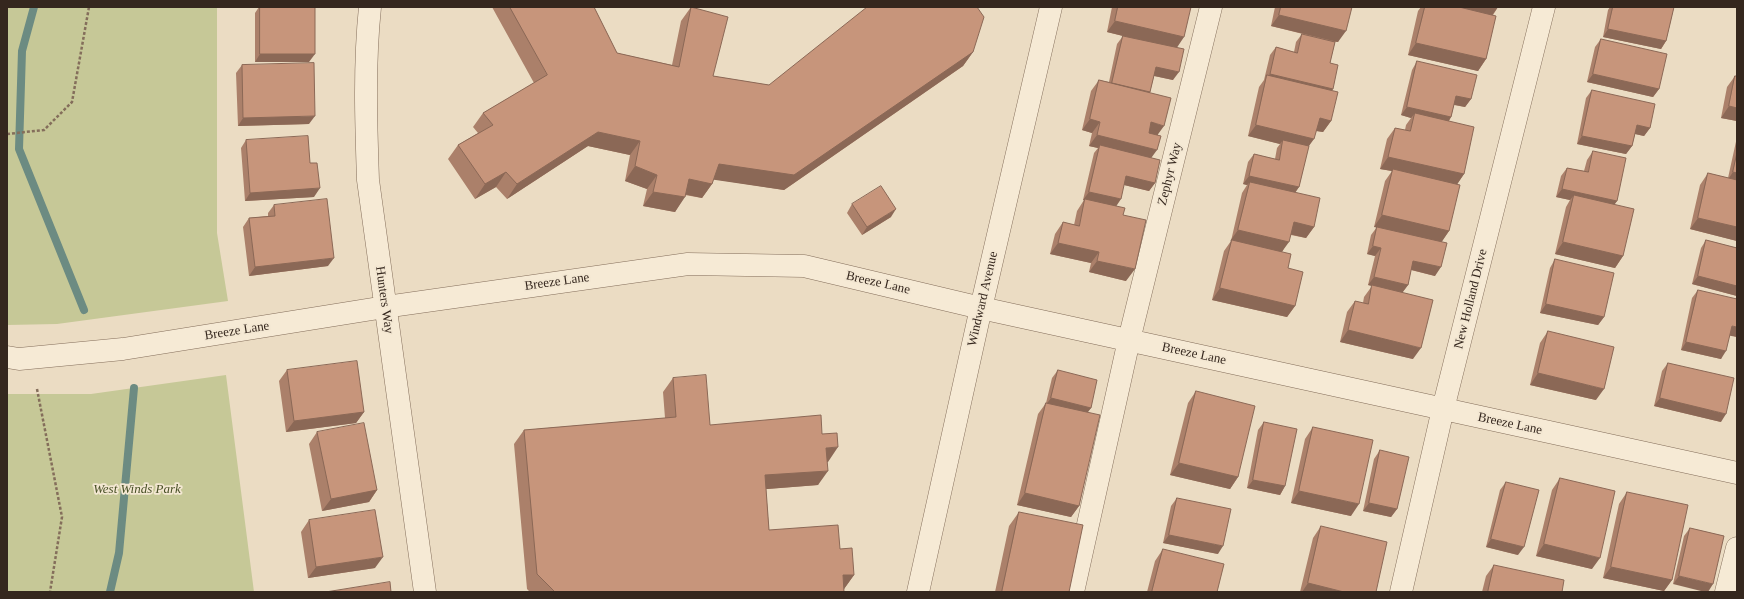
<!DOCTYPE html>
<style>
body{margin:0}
#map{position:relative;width:1744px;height:599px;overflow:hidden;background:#ebdcc3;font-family:"Times New Roman",serif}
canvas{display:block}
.frame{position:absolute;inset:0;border:8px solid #35271e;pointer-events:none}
</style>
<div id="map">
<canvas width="1744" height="599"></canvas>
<div class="frame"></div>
</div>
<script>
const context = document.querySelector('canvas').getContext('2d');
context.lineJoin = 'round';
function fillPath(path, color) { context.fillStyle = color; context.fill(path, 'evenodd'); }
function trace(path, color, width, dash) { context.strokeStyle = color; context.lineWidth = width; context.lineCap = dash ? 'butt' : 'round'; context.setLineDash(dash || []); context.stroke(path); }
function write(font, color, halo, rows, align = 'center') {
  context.font = font + ' "Times New Roman",serif'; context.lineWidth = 3.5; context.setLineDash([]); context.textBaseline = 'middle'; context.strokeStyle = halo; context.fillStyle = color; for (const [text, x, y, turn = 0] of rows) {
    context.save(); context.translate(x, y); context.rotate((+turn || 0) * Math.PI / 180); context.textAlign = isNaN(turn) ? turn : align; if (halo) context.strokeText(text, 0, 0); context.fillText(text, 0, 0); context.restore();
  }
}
fillPath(new Path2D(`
 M7,7H217V233L228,301L57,324L7,325Z
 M226,375L254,592H7V394H91Z`), '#c6c897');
trace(new Path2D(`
 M34,7L22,51L19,149L84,310
 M110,592L119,553L134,388`), '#6c8b82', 8);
const street = new Path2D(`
 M370,7C364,65 366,122 368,180L425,592
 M7,357L19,359L123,349L385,307L688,264L804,266L981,308L1737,473
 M918,592L981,308L1051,7
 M1073,592L1129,340L1211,7
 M1401,592L1443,409L1544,7
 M1726,592L1737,548`);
trace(street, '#846e5b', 23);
trace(new Path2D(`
 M7,134L44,130L72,102L89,7
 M37,389L62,517L50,592`), '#846e5b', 2.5, [3, 2]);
trace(street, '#f6ead5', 22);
fillPath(new Path2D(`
 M259,7H315L309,62H255V13Z
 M492,7H594L617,53L672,65L681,21L691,7L713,76L769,85L973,52L963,66L784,190L713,179L712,184L702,198L685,195L675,212L643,206L647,189L625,181L630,155L588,146L507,199L496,187L475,199L448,159L458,145L478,133L473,127L483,113L534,83Z
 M1112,7H1191L1176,48L1173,80L1154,76L1150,92L1158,135L1151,158L1155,183L1149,191L1124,185L1116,206L1123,215L1126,281L1089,272L1091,263L1050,254L1055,234L1063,222L1074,225L1077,211L1084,200H1083L1094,153L1098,148L1089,146L1092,133L1082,130L1091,91L1099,80L1109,82L1117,44L1123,36L1107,32Z
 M1275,7H1352L1338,42H1335L1330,63L1333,89L1331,91V121L1323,132L1316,131L1308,148L1299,187L1295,192L1314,227L1306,238L1291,235L1282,252L1288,268L1295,306L1287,317L1212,300L1224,251L1231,241L1242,193L1247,185L1243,184L1248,162L1254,154L1275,159L1277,148L1280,144L1248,136L1259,87L1264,80L1270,55L1276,47L1294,52L1296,42L1302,34L1331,41L1271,26Z
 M1421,7H1498L1493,15L1486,59L1478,71L1408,55L1418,11Z
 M1610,7H1674L1666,41L1661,49L1603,37L1608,10Z
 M1601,39L1659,89L1653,97L1587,82L1595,47Z
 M1417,61L1471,99L1465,107L1454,105L1451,117L1449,121L1464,174L1457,184L1449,231L1441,242L1435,276L1411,270L1408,285L1402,293L1413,359L1340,342L1347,312L1355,301L1363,303L1364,297L1372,286L1368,285L1375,256L1367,254L1371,235L1377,227H1374L1385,181L1392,171L1380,169L1387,139L1395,128L1405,130L1406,125L1411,118L1401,115L1412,70Z
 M242,65L309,124L238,126L236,73Z
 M1735,76L1737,121L1721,118L1727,87Z
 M1592,90L1650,128L1644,136L1635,134L1632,146L1626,154L1577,144L1586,98Z
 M1737,137V241L1690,229L1700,185L1708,173L1728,178Z
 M246,140L310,163L314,197L245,201L241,148Z
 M1593,151L1617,201L1614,205L1623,256L1615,268L1555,254L1566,207L1570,200L1556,197L1561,176L1567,168L1584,171L1587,160Z
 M852,204L891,217L862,235L847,213Z
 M274,205L328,266L249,276L243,227L249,218L268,216V213Z
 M1706,240L1737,248V296L1692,284L1701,248Z
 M1555,259L1604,317L1598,325L1540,313L1550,268Z
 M1698,290L1737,337L1730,335L1721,359L1681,350L1692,298Z
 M1548,331L1596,400L1530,385L1540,343Z
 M1668,363L1721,422L1654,406L1662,371Z
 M287,370L364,412L356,423L286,432L279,381Z
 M1058,370L1091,408L1087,412L1079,506L1071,517L1017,505L1038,414L1046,403L1052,378Z
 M673,378L710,425L822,434L828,462H827L818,485L766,489L769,530L840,549L854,575L844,589V592H530L527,589L514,444L524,430L665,418L663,392Z
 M1196,391L1238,477L1230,489L1170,475L1188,403Z
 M1264,422L1285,486L1280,495L1247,488L1258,430Z
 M1313,427L1351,516L1291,503L1305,439Z
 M317,432L377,490L369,502L322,511L309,444Z
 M1380,450L1397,509L1391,517L1363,511L1374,459Z
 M1560,478L1592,569L1536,556L1552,490Z
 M1506,482L1518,555L1486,547L1500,490Z
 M1627,492L1672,580L1664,591L1603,578L1619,504Z
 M1177,498L1218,554L1163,543L1171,506Z
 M1019,512L1069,592H995L1009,526Z
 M309,520L375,568L308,578L301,532Z
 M1321,526L1376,592H1300L1313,538Z
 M1690,528L1724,536L1673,584L1684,536Z
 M1163,549L1217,592H1147L1155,561Z
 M1494,565L1562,592H1482L1486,576Z`), '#ab806a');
fillPath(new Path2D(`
 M1443,7H1498L1490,18Z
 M1279,15L1346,31L1338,42L1271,26Z
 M1115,21L1184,37L1176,49L1107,32Z
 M1608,29L1666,41L1661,49L1603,37Z
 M1416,43L1486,59L1478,71L1408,55Z
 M973,52L963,66L784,190L709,179L719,164Z
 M260,54H315L309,62H255Z
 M1156,67L1179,72L1173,80L1150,75Z
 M1270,74L1333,89L1327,97L1267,77Z
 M1593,74L1659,89L1653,97L1587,82Z
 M1456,96L1471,99L1465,107L1451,104Z
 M1729,106L1737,108V121L1721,118Z
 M1407,107L1451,117L1446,125L1415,113L1411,118L1401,115Z
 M315,116L309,124L238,126L243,118Z
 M1320,118L1331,121L1323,132L1311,130Z
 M1090,119L1100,122L1092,133L1082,130Z
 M1151,122L1164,126L1156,137L1143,134Z
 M1256,125L1314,139L1306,150L1283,140L1280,144L1248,136Z
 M1637,125L1650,128L1644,136L1631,133Z
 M598,132L640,141L630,155L588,146L507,199L517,184Z
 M1097,135L1157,150L1149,161L1100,145L1098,148L1089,146Z
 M1582,136L1632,146L1626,154L1577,144Z
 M1388,157L1464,174L1456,186L1393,169L1392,171L1380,169Z
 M635,166L657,175L647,189L625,181Z
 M506,172L496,187L475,199L485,184Z
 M1733,172L1737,173V183L1727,181Z
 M1126,176L1155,183L1149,191L1120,184Z
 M1249,176L1299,187L1293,196L1250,182L1247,185L1243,184Z
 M689,179L712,184L702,198L679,193Z
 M320,188L314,197L245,201L250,193Z
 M1562,189L1617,201L1611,209L1574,195L1570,200L1556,197Z
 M653,192L685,197L675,212L643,206Z
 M1089,192L1121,199L1115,208L1083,200Z
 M896,209L891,217L862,235L867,227Z
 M1382,215L1449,231L1441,243L1374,227Z
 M1698,218L1737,227V241L1690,229Z
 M1294,222L1314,227L1306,238L1285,233Z
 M1238,230L1289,242L1281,253L1232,240L1230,241Z
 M1563,242L1623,256L1615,268L1555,254Z
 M1058,243L1099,252L1091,263L1050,254Z
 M1373,246L1381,248L1375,256L1367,254Z
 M334,258L328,266L249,276L255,267Z
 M1097,261L1135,269L1126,281L1089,272Z
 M1413,261L1441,267L1435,276L1408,269Z
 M1698,276L1737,286V296L1692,284Z
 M1374,277L1408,285L1402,293L1368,285Z
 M1220,288L1295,306L1287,317L1212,300Z
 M1546,304L1604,317L1598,325L1540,313Z
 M1732,326L1737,327V337L1726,335Z
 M1348,330L1421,348L1413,359L1340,342Z
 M1686,342L1726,351L1721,359L1681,350Z
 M1538,373L1604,389L1596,400L1530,385Z
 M1051,398L1091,408L1085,416L1045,406Z
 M1660,398L1726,414L1721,422L1654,406Z
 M364,412L356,423L286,432L294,421Z
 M838,447L828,462L816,463L826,448Z
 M1179,463L1238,477L1230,489L1170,475Z
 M828,471L818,485L755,490L765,475Z
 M1253,480L1285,486L1280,495L1247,488Z
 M377,490L369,502L322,511L331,499Z
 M1299,491L1359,504L1351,516L1291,503Z
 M1025,493L1079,506L1071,517L1017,505Z
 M1369,503L1397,509L1391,517L1363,511Z
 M1169,535L1223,546L1218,554L1163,543Z
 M1491,539L1524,547L1518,555L1486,547Z
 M1544,544L1600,558L1592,569L1536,556Z
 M383,557L375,568L308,578L316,567Z
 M1611,567L1672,580L1664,591L1603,578Z
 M843,575H854L844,589Z
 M1679,576L1713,584L1708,592H1705L1673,584Z
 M1308,583L1344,592H1302Z`), '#8b6856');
const building = new Path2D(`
 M260,7H315V54H260Z
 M510,7H594L617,53L679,67L691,7L728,17L713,76L769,85L867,7H977L984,17L973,52L794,175L719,164L712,184L689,179L685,197L653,192L657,175L635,166L640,141L598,132L517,184L506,172L485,184L458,145L493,125L483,113L547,75Z
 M1118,7H1191L1184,37L1115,21Z
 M1281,7H1352L1346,31L1279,15Z
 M1425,7H1459L1496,16L1486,59L1416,43Z
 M1613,7H1674L1666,41L1608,29Z
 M1302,34L1335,42L1330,63L1338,65L1333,89L1270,74L1276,47L1297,53Z
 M1123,36L1184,49L1179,72L1156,67L1150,92L1112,83Z
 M1601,39L1667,54L1659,89L1593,74Z
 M1417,61L1477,75L1471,99L1456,96L1451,117L1407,107Z
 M314,63L315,116L243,118L242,65Z
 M1267,75L1338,92L1331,121L1320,118L1314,139L1256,125Z
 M1735,76H1737V108L1729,106Z
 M1099,80L1171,98L1164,126L1151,122L1149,133L1161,136L1157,150L1097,135L1100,122L1090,119Z
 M1592,90L1655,104L1650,128L1637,125L1632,146L1582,136Z
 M1415,113L1474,127L1464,174L1388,157L1395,128L1410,131Z
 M308,136L310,163H317L320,188L250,193L246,140Z
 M1283,140L1309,146L1299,187L1249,176L1254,154L1279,160Z
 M1100,145L1160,160L1155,183L1126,176L1121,199L1089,192Z
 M1593,151L1626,158L1617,201L1562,189L1567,168L1588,172Z
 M1737,153V173L1733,172Z
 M1393,169L1460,185L1449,231L1382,215Z
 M1708,173L1737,180V227L1698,218Z
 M1250,182L1320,198L1314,227L1294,222L1289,242L1238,230Z
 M881,186L896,209L867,227L852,204Z
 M1574,195L1634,209L1623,256L1563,242Z
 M327,199L334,258L255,267L249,218L275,216L274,205Z
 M1085,199L1125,208L1123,215L1146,220L1135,269L1097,261L1099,252L1058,243L1063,222L1079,226Z
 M1377,227L1447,243L1441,267L1413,261L1408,285L1374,277L1381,248L1373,246Z
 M1232,240L1291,254L1288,268L1303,272L1295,306L1220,288Z
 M1706,240L1737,248V286L1698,276Z
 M1555,259L1614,273L1604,317L1546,304Z
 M1372,285L1433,300L1421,348L1348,330L1355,301L1368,304Z
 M1698,290L1737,299V327L1732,326L1726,351L1686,342Z
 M1548,331L1614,347L1604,389L1538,373Z
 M357,361L364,412L294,421L287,370Z
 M1668,363L1734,378L1726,414L1660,398Z
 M1058,370L1097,380L1091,408L1051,398Z
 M706,375L710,425L821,415L822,434L837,433L838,447L826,448L828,471L765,475L769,530L838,525L840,549L852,548L854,575H843L844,592H555L537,574L524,430L676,417L673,378Z
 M1196,391L1255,406L1238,477L1179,463Z
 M1046,403L1100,415L1079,506L1025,493Z
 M1264,422L1297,429L1285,486L1253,480Z
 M364,423L377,490L331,499L317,432Z
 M1313,427L1373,440L1359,504L1299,491Z
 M1380,450L1409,457L1397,509L1369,503Z
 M1560,478L1615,491L1600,558L1544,544Z
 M1506,482L1539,490L1524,547L1491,539Z
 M1627,492L1688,505L1672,580L1611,567Z
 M1177,498L1231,509L1223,546L1169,535Z
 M375,510L383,557L316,567L309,520Z
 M1019,512L1083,525L1069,592H1002Z
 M1321,526L1387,542L1376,592H1344L1308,583Z
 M1690,528L1724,536L1713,584L1679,576Z
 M1163,549L1224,564L1217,592H1152Z
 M1494,565L1564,580L1562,592H1488Z
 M390,582L391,592H326Z`);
fillPath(building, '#c7957b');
trace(building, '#8b6856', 1);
write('13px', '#35271e', '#f3e7d2', [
 ["Zephyr Way",1170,174,-76],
 ["Breeze Lane",557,282,-8],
 ["Breeze Lane",878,283,13],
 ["Windward Avenue",983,299,-77],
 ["New Holland Drive",1471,299,-76],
 ["Hunters Way",384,300,82],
 ["Breeze Lane",237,331,-9],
 ["Breeze Lane",1194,354,12],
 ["Breeze Lane",1510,424,12]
]);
write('italic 13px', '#485026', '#f3e7d2', [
 ["West Winds Park",137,490]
]);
</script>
